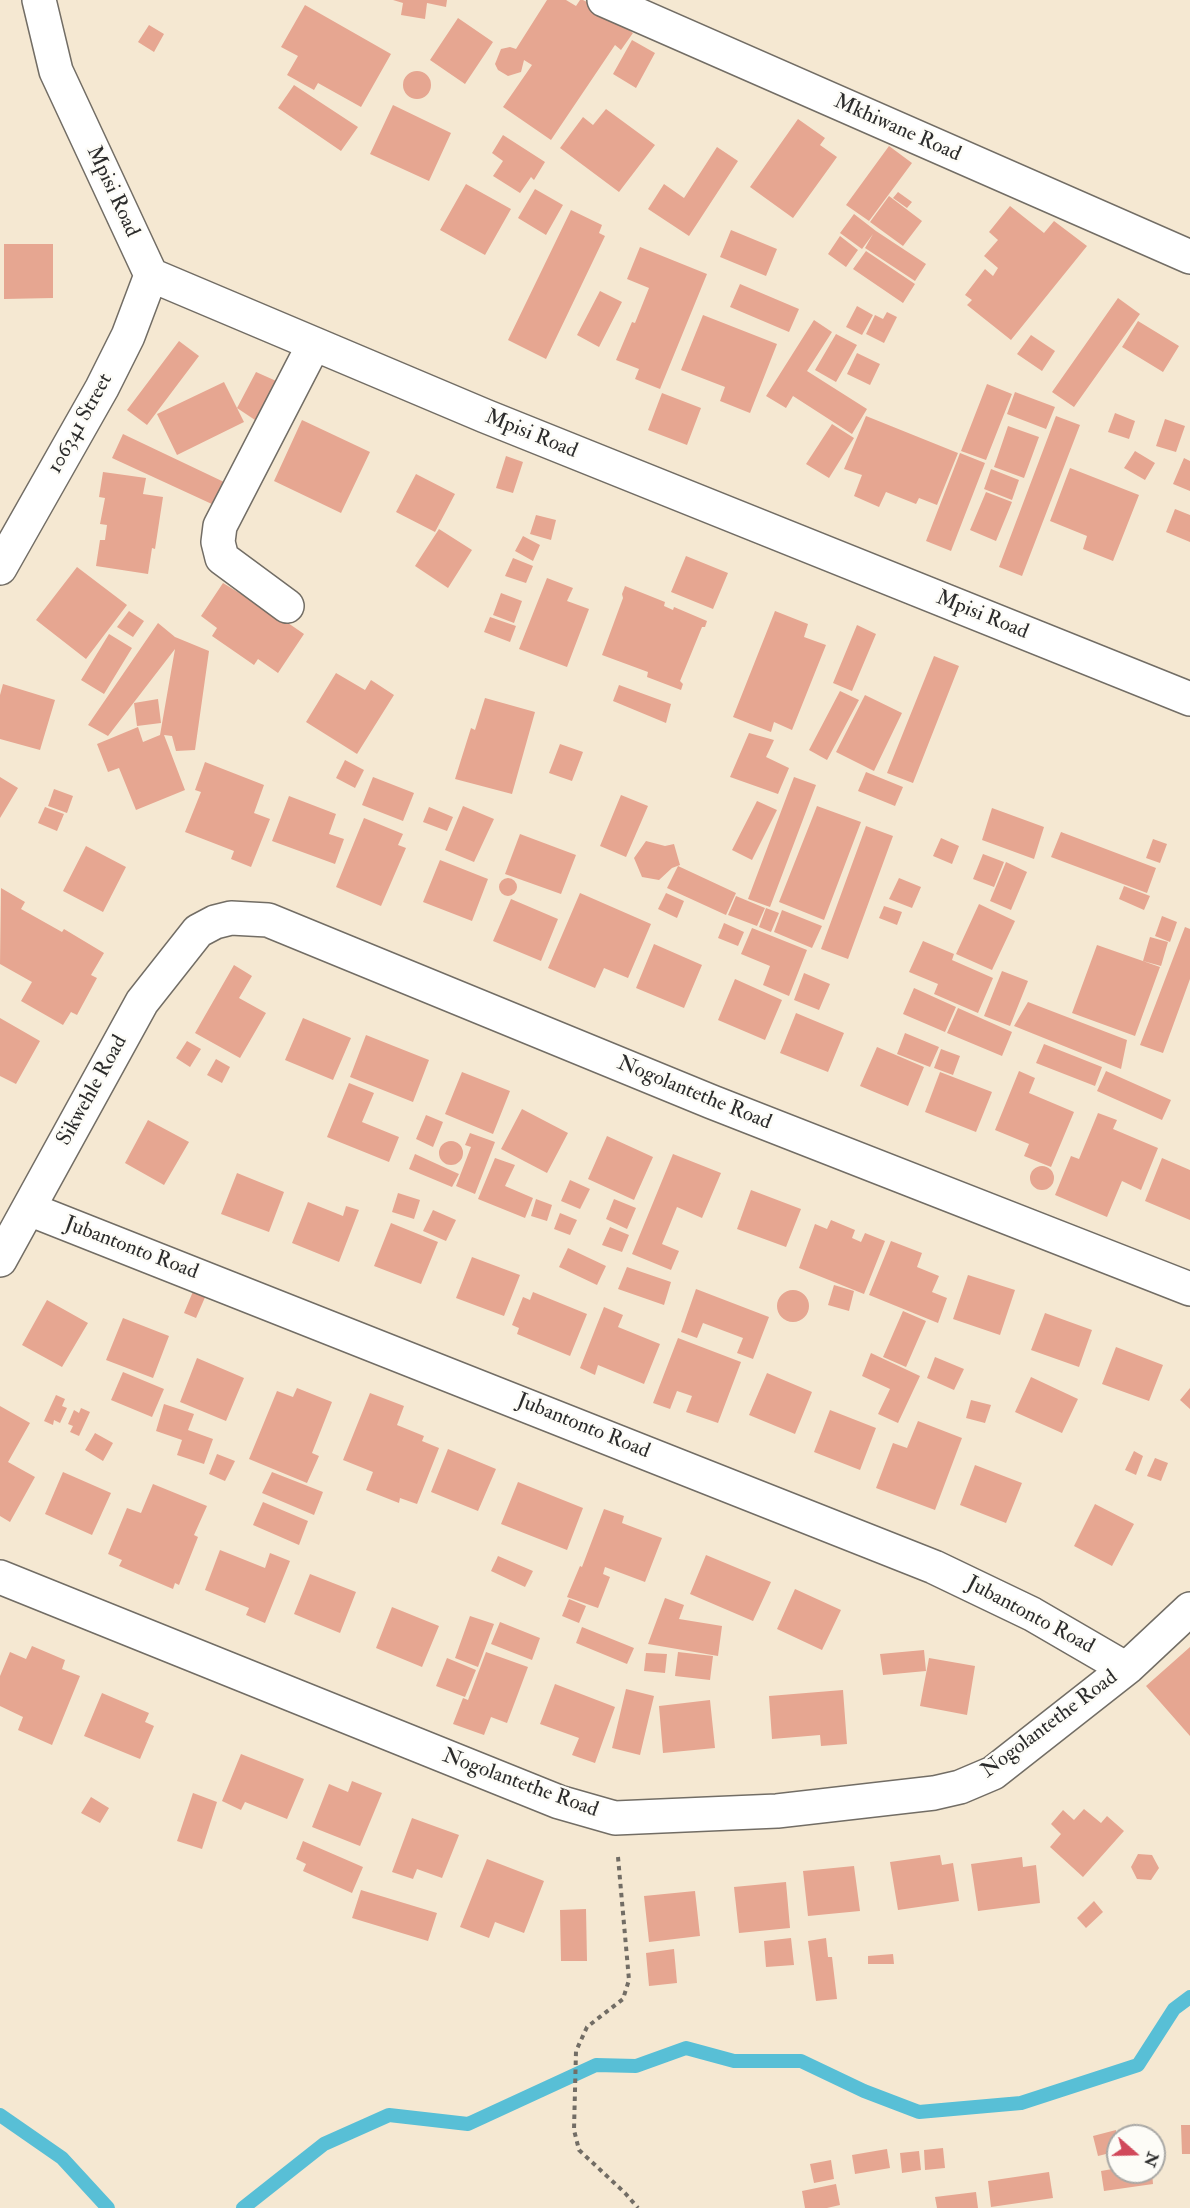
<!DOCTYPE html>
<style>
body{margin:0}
#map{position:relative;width:1190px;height:2208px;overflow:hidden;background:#f5e8d2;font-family:"IM FELL Double Pica",serif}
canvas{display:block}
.north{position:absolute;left:1106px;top:2124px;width:60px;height:60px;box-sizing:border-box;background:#fdfcf7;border:2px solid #a9a8a5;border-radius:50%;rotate:110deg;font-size:16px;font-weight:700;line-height:24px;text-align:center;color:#2b2b2b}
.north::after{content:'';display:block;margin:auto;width:21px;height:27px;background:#d1495b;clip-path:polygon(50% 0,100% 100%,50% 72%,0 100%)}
</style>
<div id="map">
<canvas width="1190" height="2208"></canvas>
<div class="north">N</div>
</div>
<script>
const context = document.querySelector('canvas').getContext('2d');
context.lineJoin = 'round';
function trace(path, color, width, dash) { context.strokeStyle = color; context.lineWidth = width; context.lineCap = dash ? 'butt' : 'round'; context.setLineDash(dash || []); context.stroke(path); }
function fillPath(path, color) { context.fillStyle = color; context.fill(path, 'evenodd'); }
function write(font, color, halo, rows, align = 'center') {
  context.font = font + ' "IM FELL Double Pica",serif'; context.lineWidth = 5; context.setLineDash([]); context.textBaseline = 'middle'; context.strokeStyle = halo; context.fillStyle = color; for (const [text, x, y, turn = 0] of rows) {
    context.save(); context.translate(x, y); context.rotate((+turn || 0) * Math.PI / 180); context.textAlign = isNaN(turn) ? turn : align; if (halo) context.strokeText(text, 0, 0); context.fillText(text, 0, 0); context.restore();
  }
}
trace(new Path2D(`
 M0,2115L62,2158L108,2208
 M243,2208L324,2144L389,2115L468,2124L596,2065L636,2066L686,2048L734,2061H801L864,2091L919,2112L1021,2103L1138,2065L1174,2009L1190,1997`), '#58bfd6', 14);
fillPath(new Path2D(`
 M393,0H447L446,7L427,3L425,19L401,15L403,3Z
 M547,0H566L576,6L580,0H583L628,23L626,28L633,33L621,50L615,45L551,140L503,107L532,65L524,60L521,72L508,76L498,70L495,64L501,49L510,47L516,49Z
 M305,5L391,54L361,107L318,83L314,90L287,75L298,56L281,47Z
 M458,18L493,42L465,84L430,60Z
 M149,25L164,34L154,52L138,42Z
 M632,40L655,53L636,88L613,74Z
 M403 85a14 14 0 1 1 28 0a14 14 0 1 1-28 0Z
 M294,85L358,127L341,151L278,108Z
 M393,105L451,133L429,181L370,154Z
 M606,109L655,145L619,192L560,148L583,117L593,125Z
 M798,119L825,138L820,145L837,157L793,218L750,187Z
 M503,135L545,162L534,180L531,177L520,193L493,176L503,161L492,153Z
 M889,146L912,163L869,221L846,205Z
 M717,147L738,161L689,236L648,209L664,184L684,198Z
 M466,184L511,209L485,255L440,230Z
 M535,189L563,205L546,235L518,218Z
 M898,192L912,202L907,208L893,198Z
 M889,196L922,221L903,246L870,222Z
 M1010,206L1044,233L1054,221L1087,246L1011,340L967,305L972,300L965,295L985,269L993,276L998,268L984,256L998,240L989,232Z
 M571,210L602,225L599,233L605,236L546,359L508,340Z
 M854,214L876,231L926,264L915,281L865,248L873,234L862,249L840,233Z
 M731,230L777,249L766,276L720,257Z
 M840,236L858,250L846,267L828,254Z
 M4,244H53V298L4,299Z
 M640,247L707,274L660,389L635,379L639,369L616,360L632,322L635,323L649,288L627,279Z
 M866,251L915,284L903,303L853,269Z
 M740,284L799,309L789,332L730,307Z
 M600,291L622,302L599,347L577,335Z
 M1118,298L1140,314L1074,407L1052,392Z
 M857,306L873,315L862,335L846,327Z
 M887,312L897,317L884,343L866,334L875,315L883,319Z
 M703,315L777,344L750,413L720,401L725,387L681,370Z
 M814,320L832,332L807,371L867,409L852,434L793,396L786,408L766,396Z
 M1138,321L1179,346L1163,372L1122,347Z
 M836,334L857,345L836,382L815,370Z
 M1031,335L1055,351L1042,371L1017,354Z
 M179,341L199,356L147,425L127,410Z
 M857,353L880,364L870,385L847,374Z
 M256,372L283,384L261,424L237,408Z
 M224,382L244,422L177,455L157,414Z
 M987,384L1012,394L986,460L961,451Z
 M1015,392L1055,407L1046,429L1007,414Z
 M662,393L701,408L687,445L648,430Z
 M1115,413L1135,421L1129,439L1108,432Z
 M866,416L958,453L937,505L919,498L916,504L886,492L879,507L854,496L862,475L844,469Z
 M1056,416L1080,425L1022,576L999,567Z
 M1165,419L1185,426L1176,452L1156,446Z
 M302,420L370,452L341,513L274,481Z
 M832,424L854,438L829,478L806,464Z
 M1008,426L1039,437L1024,478L994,467Z
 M123,434L224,482L214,505L112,458Z
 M1135,451L1155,463L1145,480L1124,468Z
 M960,453L985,463L951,551L926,541Z
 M506,456L523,462L513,493L496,488Z
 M1184,458L1190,461V491L1173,484Z
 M1070,468L1139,495L1113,561L1083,549L1087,536L1050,521Z
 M991,469L1019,480L1012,500L984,489Z
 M103,472L146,478L143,494L163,497L155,549L152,548L148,574L96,566L100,540H105L107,525L100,524L105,498L99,497Z
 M416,474L455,494L435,532L396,512Z
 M986,492L1012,502L996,541L970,530Z
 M1175,509L1190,515V542L1166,532Z
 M536,515L556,520L551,540L530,534Z
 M439,529L472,550L448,588L415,566Z
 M523,536L540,545L533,561L515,551Z
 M686,556L728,573L713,609L671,592Z
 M513,558L533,566L526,583L505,576Z
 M77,567L127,605L86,659L36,620Z
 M547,578L573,588L567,601L589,609L567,667L519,649Z
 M223,583L241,594L243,592L304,634L278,673L258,659L254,665L212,636L217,628L201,616Z
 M625,586L665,602L664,606L673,610L674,607L707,621L705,627H702L680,681L683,684L681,690L647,677L648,672L602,655L623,598L622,594Z
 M501,593L522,601L514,623L493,615Z
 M129,611L144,621L133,637L117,627Z
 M775,611L808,624L804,637L826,645L792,730L774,722L771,732L733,717Z
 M490,617L516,626L510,642L484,632Z
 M158,623L175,637L209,651L195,750L176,751L172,736L164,735L185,790L136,810L119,768L108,772L97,744L138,727L143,742L160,735L175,649L108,736L88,725Z
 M857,625L876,634L852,691L833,683Z
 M109,634L132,648L104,694L81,680Z
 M934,656L959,666L913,783L887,773Z
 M336,673L365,690L371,680L394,695L357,754L306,722Z
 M3,684L55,700L40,750L0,739V695Z
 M619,685L671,704L666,723L613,701Z
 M840,691L859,700L827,760L809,750Z
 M865,695L902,713L874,771L836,752Z
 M485,698L535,712L512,794L455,779L471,728L475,730Z
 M158,699L161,723L137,726L134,703Z
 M749,733L774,740L766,757L789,768L778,794L730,777Z
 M560,744L583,752L572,781L549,773Z
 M345,760L364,770L355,788L336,778Z
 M205,762L264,785L254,813L270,819L251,867L231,859L234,851L185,832L201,792L195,790Z
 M866,772L903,787L895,806L858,791Z
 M0,777L18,788L0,818Z
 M373,777L414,793L403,821L362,805Z
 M794,777L816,785L770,907L748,899Z
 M54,789L73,796L67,813L48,806Z
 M621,795L648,806L626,857L600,846Z
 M289,796L336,814L329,834L344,839L335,864L272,841Z
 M757,801L777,810L752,860L732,850Z
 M463,806L494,819L474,862L445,850Z
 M817,806L861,822L824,920L779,902Z
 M45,807L64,814L57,831L38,823Z
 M429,807L453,817L447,831L423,822Z
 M992,808L1044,827L1034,859L982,840Z
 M364,818L403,834L398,845L406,848L381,906L336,887Z
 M866,826L893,836L848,959L821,949Z
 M1061,832L1156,868L1147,893L1051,857Z
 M520,834L576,855L561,894L505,874Z
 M941,838L959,846L952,864L933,856Z
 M1153,839L1167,844L1160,863L1146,858Z
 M646,841L665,846L674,844L680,865L672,868L659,880L642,877L634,858Z
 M86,846L126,867L103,912L63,891Z
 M983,854L1004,862L994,887L973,879Z
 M440,860L488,879L472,921L423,902Z
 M1006,862L1027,872L1011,910L990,901Z
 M678,866L736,893L726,915L667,888Z
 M499 887a9 9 0 1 1 18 0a9 9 0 1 1-18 0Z
 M899,878L921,887L912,908L889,899Z
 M1124,886L1150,896L1144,910L1119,899Z
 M1,888L25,902L21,909L62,932L64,929L104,953L91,975L97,978L77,1015L71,1012L63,1025L21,1001L32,982L0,964Z
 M580,893L651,924L628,978L604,968L595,988L548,968Z
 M666,893L684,901L677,918L658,909Z
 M736,896L765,908L757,926L728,915Z
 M511,899L558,919L541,961L493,941Z
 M979,904L1015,921L992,970L956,954Z
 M884,906L902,912L897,925L879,918Z
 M766,908L779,913L771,932L759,927Z
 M782,910L822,926L812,948L774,932Z
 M1162,916L1177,922L1170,942L1155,936Z
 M724,923L744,932L738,946L718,938Z
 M1185,927L1190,929V979L1163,1053L1140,1045Z
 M752,928L807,950L789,996L763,985L770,966L741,954Z
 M1150,937L1168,942L1161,966L1143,961Z
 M923,941L954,954L952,960L993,978L978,1013L934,994L938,984L909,972Z
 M654,944L702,965L684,1008L636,988Z
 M1097,945L1160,967L1135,1036L1072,1013Z
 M234,965L252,976L239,998L266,1013L240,1058L195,1033Z
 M1002,971L1028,981L1010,1026L984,1016Z
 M804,973L830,984L819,1010L794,1000Z
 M735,979L782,1000L765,1040L718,1020Z
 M914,988L956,1007L945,1032L903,1014Z
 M1028,1002L1127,1040L1121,1069L1014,1026Z
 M958,1008L1012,1032L1002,1056L947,1033Z
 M796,1013L844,1033L828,1072L780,1053Z
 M0,1018L40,1041L16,1084L0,1076Z
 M303,1018L351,1038L333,1080L285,1060Z
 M905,1033L939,1047L930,1067L897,1054Z
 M366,1035L429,1060L413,1102L350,1077Z
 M187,1041L201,1049L190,1067L176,1058Z
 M1044,1044L1102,1067L1095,1086L1036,1063Z
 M877,1047L924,1067L908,1106L860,1086Z
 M941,1049L960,1056L953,1075L934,1068Z
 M216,1059L230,1067L222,1083L207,1075Z
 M1019,1071L1035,1078L1029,1093L1074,1112L1051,1167L1024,1156L1029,1144L995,1130Z
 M1106,1071L1171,1100L1162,1120L1097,1091Z
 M462,1072L510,1091L493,1134L445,1114Z
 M940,1072L992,1092L976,1132L925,1112Z
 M349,1083L374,1093L362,1122L399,1137L389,1162L327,1137Z
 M522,1109L568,1133L547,1173L501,1149Z
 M1098,1113L1117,1120L1113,1129L1158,1148L1141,1190L1122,1181L1107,1217L1055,1195L1071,1156L1079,1159Z
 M426,1115L443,1122L433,1147L416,1139Z
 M148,1120L189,1142L164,1185L125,1163Z
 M470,1133L495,1142L475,1194L456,1186L471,1147L465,1145Z
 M607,1136L653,1157L634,1200L588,1179Z
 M439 1153a12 12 0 1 1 24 0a12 12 0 1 1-24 0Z
 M415,1154L459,1174L452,1187L409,1169Z
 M673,1154L721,1173L702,1218L677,1207L662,1244L679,1251L671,1270L632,1254Z
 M495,1158L515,1165L505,1186L533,1198L525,1218L478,1199Z
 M1162,1158L1190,1170V1220L1145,1201Z
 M1030 1178a12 12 0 1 1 24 0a12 12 0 1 1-24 0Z
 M237,1173L284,1192L269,1232L221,1214Z
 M570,1180L590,1189L580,1209L561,1201Z
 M751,1190L801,1209L786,1247L737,1229Z
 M398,1193L420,1200L414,1219L392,1212Z
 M536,1199L552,1205L547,1221L531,1216Z
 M614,1199L636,1208L627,1229L606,1219Z
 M308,1202L343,1216L346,1206L359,1210L339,1262L292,1243Z
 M433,1210L456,1220L446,1241L423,1231Z
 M560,1213L577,1220L570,1235L554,1229Z
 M831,1220L855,1230L852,1238L861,1242L865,1233L885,1241L864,1294L799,1268L815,1224L827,1229Z
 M391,1223L438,1242L421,1284L374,1266Z
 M610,1227L629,1235L622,1252L602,1245Z
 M891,1241L922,1253L917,1267L939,1276L932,1292L947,1298L938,1323L869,1295Z
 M568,1248L606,1266L597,1285L559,1267Z
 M472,1257L520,1275L504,1316L456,1298Z
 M627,1267L671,1282L664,1305L618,1289Z
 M968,1275L1015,1290L1000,1335L953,1319Z
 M834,1285L854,1291L849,1311L828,1305Z
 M194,1289L206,1295L196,1318L184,1313Z
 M696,1289L769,1317L753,1359L737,1353L743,1338L703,1323L697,1338L681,1332Z
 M777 1306a16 16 0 1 1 32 0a16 16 0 1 1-32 0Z
 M533,1292L587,1314L570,1356L517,1334L519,1328L512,1325L523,1297L530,1300Z
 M47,1300L88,1323L62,1367L22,1345Z
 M604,1307L623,1315L618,1327L660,1344L644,1384L598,1365L595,1375L580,1368Z
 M903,1311L926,1321L906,1367L883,1357Z
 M1045,1313L1092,1330L1079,1367L1031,1350Z
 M123,1318L169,1336L153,1378L106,1360Z
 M678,1338L741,1362L718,1423L686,1412L692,1396L677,1391L670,1409L653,1403Z
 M1116,1347L1163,1365L1149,1401L1102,1384Z
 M871,1353L920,1376L898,1423L878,1414L890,1389L862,1376Z
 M935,1357L964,1369L954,1390L927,1378Z
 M197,1358L244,1378L226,1421L180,1402Z
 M123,1372L164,1389L152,1417L111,1400Z
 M767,1373L812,1392L795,1434L749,1415Z
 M1031,1377L1078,1399L1062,1433L1015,1412Z
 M297,1388L332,1402L312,1453L319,1456L307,1483L249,1459L277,1391L293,1397Z
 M1190,1388V1409L1180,1400Z
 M370,1393L404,1406L397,1425L424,1436L422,1441L439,1448L417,1504L400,1498L399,1503L366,1490L373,1472L343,1460Z
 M56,1395L65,1399L62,1406L67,1408L60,1423L54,1420L53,1425L44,1421Z
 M971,1400L991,1405L985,1423L966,1418Z
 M164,1404L194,1414L188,1430L213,1439L204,1464L177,1455L182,1440L156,1431Z
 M0,1406L30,1423L8,1462L35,1477L10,1522L0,1516Z
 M81,1408L90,1412L79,1436L70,1432L73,1426L68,1424L74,1410L79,1413Z
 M830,1410L876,1428L860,1470L814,1452Z
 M918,1421L962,1438L935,1510L876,1488L893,1443L907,1448Z
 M95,1433L113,1443L103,1461L85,1450Z
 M448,1449L496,1469L478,1511L431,1492Z
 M1134,1451L1143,1456L1136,1475L1125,1470Z
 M217,1454L235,1461L225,1481L209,1474Z
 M1155,1458L1168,1463L1161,1481L1147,1476Z
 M975,1465L1022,1483L1006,1523L960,1505Z
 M63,1472L111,1493L92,1535L45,1514Z
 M272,1472L323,1492L314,1515L262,1493Z
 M518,1482L583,1508L567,1550L501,1524Z
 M153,1484L207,1506L194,1535L198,1537L179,1585L175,1583L173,1589L119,1566L122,1560L108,1554L127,1508L141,1513Z
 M263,1502L308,1521L299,1545L253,1525Z
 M1095,1504L1134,1524L1112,1566L1074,1546Z
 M604,1509L624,1516L622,1523L662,1538L645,1582L605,1567L603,1574L610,1577L598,1608L567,1597L580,1566L582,1567Z
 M220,1550L265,1568L270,1553L290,1561L265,1623L246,1615L249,1608L205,1590Z
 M706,1555L771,1582L753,1621L690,1594Z
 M498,1556L533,1571L525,1587L491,1571Z
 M310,1574L356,1592L340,1633L294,1614Z
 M795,1589L841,1610L822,1650L777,1629Z
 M665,1598L684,1605L679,1619L722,1626L718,1656L648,1644Z
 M569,1599L586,1606L579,1623L562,1616Z
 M392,1607L439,1626L422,1667L376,1648Z
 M470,1616L494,1624L478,1667L455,1658Z
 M500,1622L540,1638L532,1660L491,1644Z
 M582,1627L634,1648L627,1664L576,1643Z
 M32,1646L65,1660L62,1669L80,1676L52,1745L18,1730L23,1717L0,1706V1676L10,1652L26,1659Z
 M1190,1647V1736L1146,1686Z
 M924,1650L926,1671L883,1675L880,1654Z
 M486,1652L528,1667L507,1723L491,1717L484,1735L453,1724L463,1698L468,1700Z
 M678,1652L713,1656L710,1680L675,1676Z
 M646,1653L667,1654L665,1673L644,1671Z
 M447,1658L476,1670L465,1697L436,1686Z
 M929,1658L975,1666L967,1715L920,1706Z
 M555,1684L615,1707L595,1763L572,1755L579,1738L540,1724Z
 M626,1689L654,1696L640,1755L612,1748Z
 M843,1690L847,1744L821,1746L820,1735L772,1739L769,1696Z
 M102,1693L149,1713L145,1722L154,1726L140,1759L84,1736Z
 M710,1700L715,1748L663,1753L659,1706Z
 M241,1754L304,1779L287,1819L245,1802L241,1810L222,1801Z
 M352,1781L382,1793L360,1846L312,1827L329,1784L348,1792Z
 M193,1793L217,1802L202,1849L177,1841Z
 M91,1797L109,1808L100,1823L81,1813Z
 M1084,1809L1101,1823L1107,1816L1124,1831L1083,1877L1050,1847L1061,1834L1051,1824L1063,1810L1074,1820Z
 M412,1818L459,1835L442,1878L417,1869L413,1879L392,1872Z
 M303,1841L363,1867L352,1893L303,1871L306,1864L296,1859Z
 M1138,1854L1152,1855L1159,1868L1151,1880L1137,1879L1131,1867Z
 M940,1855L942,1865L953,1863L959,1901L898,1910L890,1862Z
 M1022,1857L1023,1867L1036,1865L1040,1903L978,1911L971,1864Z
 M487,1859L544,1881L524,1933L495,1922L489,1938L460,1927Z
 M854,1866L860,1911L808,1916L803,1871Z
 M786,1882L790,1928L739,1933L734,1887Z
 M361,1890L437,1913L428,1941L352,1918Z
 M695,1891L700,1936L649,1942L644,1896Z
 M1094,1901L1103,1912L1086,1928L1077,1918Z
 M586,1909L587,1961H561L560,1910Z
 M791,1938L794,1965L766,1967L764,1941Z
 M826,1938L828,1957H832L837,1999L816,2001L808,1941Z
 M674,1949L677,1983L649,1986L646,1953Z
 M893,1954L894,1964H868V1956Z
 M1181,2125H1190V2154H1182Z
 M1116,2130L1118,2151L1098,2156L1093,2136Z
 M943,2148L945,2168L925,2170L924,2150Z
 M887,2149L890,2168L855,2174L852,2155Z
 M919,2151L921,2170L902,2173L900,2153Z
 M831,2160L834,2179L814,2183L810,2164Z
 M1118,2168V2172H1152L1153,2184L1104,2191L1101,2171Z
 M1049,2172L1053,2198L991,2207L988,2181Z
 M836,2184L840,2205L827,2208H805L802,2191Z
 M976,2192L978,2208H937L935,2197Z`), '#e6a691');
const minor = new Path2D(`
 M39,0L56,71L151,275L485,416L1190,699
 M604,0L1190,257
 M0,568L102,388L128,336L151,275
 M287,606L222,558L218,542L220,526L314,344
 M29,1209L934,1567L1032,1614L1118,1664L1128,1667
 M0,1260L142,1002L198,931L215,922L231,918L268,920L712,1102L1190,1289
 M0,1577L559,1802L615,1818L777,1811L934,1793L960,1787L993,1773L1128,1667L1190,1609`);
trace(minor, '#726d65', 36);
trace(new Path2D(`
 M618,1857L629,1980L623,1999L587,2027L576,2051L574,2130L579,2150L625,2193L638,2208`), '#726d65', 4, [4.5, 4.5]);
trace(minor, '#fff', 33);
write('21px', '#2b2b2b', '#fdfcf7', [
 ["Mkhiwane Road",897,129,24],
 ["Mpisi Road",112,192,65],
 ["106341 Street",81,424,-61],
 ["Mpisi Road",531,435,22],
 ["Mpisi Road",982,616,22],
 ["Sikwehle Road",93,1091,-61],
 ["Nogolantethe Road",694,1094,22],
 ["Jubantonto Road",131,1249,21],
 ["Jubantonto Road",583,1427,22],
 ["Jubantonto Road",1030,1616,28],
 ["Nogolantethe Road",1050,1725,-37],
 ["Nogolantethe Road",520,1784,20]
]);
</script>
